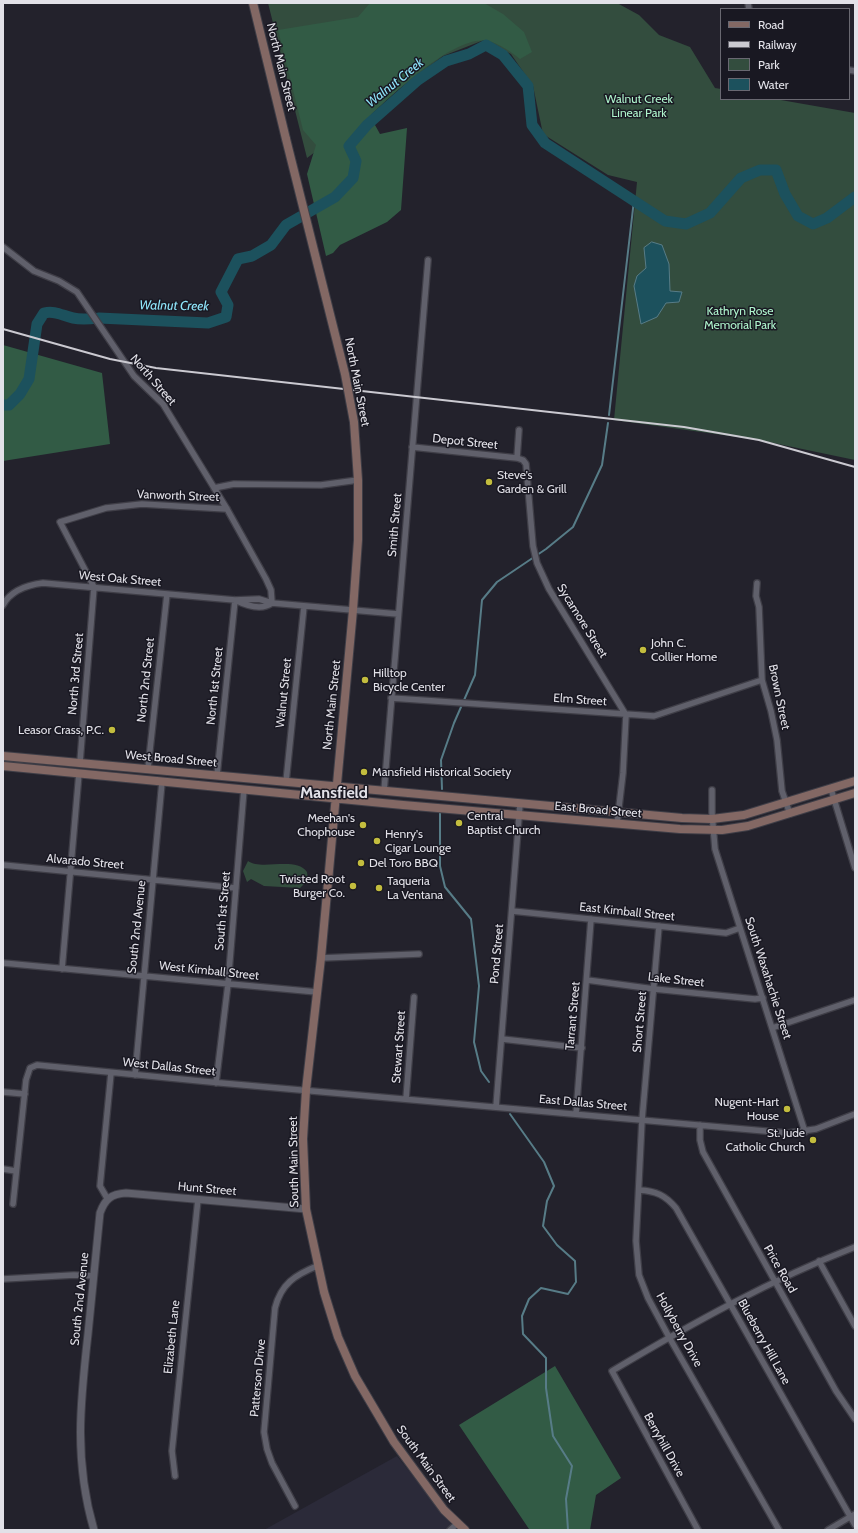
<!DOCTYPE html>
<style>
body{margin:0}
#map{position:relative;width:858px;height:1533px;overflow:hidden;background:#23222c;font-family:Cabin,sans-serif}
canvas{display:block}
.frame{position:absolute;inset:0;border:4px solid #e2e1e8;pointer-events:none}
.legend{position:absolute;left:720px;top:8px;width:130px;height:92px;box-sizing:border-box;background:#191822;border:1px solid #696871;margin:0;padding:5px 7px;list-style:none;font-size:12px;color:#e2e1e8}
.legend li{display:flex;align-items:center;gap:8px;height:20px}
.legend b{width:20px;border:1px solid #696871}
</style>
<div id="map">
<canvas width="858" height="1533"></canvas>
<div class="frame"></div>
<ul class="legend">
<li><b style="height:5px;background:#836864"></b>Road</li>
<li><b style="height:5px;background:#cbcad1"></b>Railway</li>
<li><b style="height:11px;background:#334d3e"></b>Park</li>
<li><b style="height:11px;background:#1c515d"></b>Water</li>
</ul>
</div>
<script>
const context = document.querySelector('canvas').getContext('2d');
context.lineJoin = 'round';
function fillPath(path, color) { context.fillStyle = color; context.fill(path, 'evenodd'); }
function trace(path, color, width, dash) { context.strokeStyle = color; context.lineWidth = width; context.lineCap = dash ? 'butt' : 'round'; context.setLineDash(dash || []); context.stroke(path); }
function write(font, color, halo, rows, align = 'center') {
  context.font = font + ' Cabin,sans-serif'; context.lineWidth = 3; context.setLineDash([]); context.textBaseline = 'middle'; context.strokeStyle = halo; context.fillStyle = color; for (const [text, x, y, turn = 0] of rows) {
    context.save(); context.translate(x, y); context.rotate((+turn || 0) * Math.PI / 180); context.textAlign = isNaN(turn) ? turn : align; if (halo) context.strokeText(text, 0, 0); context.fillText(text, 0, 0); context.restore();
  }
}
fillPath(new Path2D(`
 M397,1456L456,1530H264Z`), '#2b2a39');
fillPath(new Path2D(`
 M268,3H617L639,15L659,35L690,47L715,88L721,89V99H775L855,113V460L759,440L614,420L637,182L608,175L543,134L533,86L511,54L484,40L443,56L307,158Z
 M248,861C261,871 296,856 307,872L308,880L300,888L264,886L251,879L247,882L243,871Z`), '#334d3e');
fillPath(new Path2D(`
 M370,3H484L503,14L524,32L532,52L520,59C510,51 500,44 488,41C455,34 393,94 370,116L380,134L407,128L401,210L387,222L340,245L333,253L326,256L307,174L316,145L303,130L278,30L358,17Z
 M3,345L102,373L110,444L3,461Z
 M555,1366L621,1478L596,1495L590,1530H528L529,1529L459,1425Z`), '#325b45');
const water = new Path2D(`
 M652,242L662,245L669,264L670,291L682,292L679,302L666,303L657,317L641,324L634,286L637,276L646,268L644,248Z`);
fillPath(water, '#1c515d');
trace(water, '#577c87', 1);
trace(new Path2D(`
 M609,415L634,200
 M442,789L441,760L454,723L475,675L482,600L497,582L546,549L573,527L602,465L608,423
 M440,813V866L445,887L471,919L479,986L474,1042L481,1071L489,1082
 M510,1114L544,1162L554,1186L547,1201L543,1226L557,1245L575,1261L576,1282L568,1294L541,1288L529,1299L522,1316L523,1334L546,1358V1388L553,1436L572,1466L566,1499L568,1530`), '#577c87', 2);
trace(new Path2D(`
 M3,405H9L20,394L29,379L37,324L44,313C55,310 63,316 73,318C82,320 90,319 99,318L208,323L226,317L228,305L221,292L238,259L252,256L271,245L286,225L335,197L353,178L356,161L349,146L367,125L418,80L446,61L469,54L486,45L503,55L528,86L532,125L545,143L665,221L686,224L710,213L741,178L760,170H776L785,194L798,216L813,224L827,218L855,197`), '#1c515d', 11);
const minor = new Path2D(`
 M748,3L749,9
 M849,70L855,71
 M3,247L34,271L59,281L77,292L134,376L163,404L227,509L266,579L271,590L272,603
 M412,447L517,458L523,460L526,464L533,546L537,563L549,589L626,715L623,773L617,824
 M517,458L519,430
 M214,488L234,484L321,485L358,480
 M757,583L756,596L759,607L762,680L771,711L777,740L782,791L790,814
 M235,600C247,606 261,611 272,603
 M3,605C11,590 27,585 43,583L235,600L259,599L272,603L398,614
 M391,698L654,716L762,680
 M80,762L94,587L60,522L106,508L142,504L227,509
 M148,768L167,594
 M217,775L235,600
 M286,782L304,606
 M831,789L855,868
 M712,790V813L715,849L805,1132
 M384,791L428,260
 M3,865L236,888
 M512,911L726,933L740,928
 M659,926L642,1120L636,1241L639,1275L648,1298L669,1337L779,1530
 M321,958L419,954
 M3,963L317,992
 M62,969L79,773
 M587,980L654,989L755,999L763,998
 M772,1028L855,1000
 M502,1039L582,1048
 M135,1075L162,782
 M216,1083L228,984L244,789
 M3,1092L25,1094
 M406,1099L414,997
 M496,1107L520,804
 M576,1114L591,919
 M700,1125V1140L703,1152L836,1391L855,1419
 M3,1169L16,1171
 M639,1190C656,1191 665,1195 676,1208L855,1525
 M107,1198L100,1186L111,1073
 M13,1204L26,1080L30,1068L37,1065L221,1083L788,1133L816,1129L855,1114
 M819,1261L855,1326
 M3,1279L74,1275L94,1276
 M175,1476L172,1451L198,1199
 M295,1506L272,1463L267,1449L264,1432L275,1308C281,1284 295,1275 317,1266
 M450,1530L458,1523
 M698,1530L612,1371C691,1324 770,1280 855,1247
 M828,1530L855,1514`);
const tertiary = new Path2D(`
 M94,1530C74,1461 80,1404 88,1334C92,1294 96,1254 100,1213C105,1199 111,1194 126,1193L306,1209`);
const secondary = new Path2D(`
 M253,3L286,139
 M354,422L358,480V540L353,610L321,958L306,1090L303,1139L306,1209L324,1292L338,1337L355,1376L394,1442L444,1510L465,1530
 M3,756L682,818L712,819L744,815L855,781
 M3,766L403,805L680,829L722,830L748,826L855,793`);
trace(minor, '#3f3e47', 8);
trace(tertiary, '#3f3e47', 9);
trace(secondary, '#3f3e47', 10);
trace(minor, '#60606b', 5.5);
trace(tertiary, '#60606b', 7);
trace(secondary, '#836864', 8);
trace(new Path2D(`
 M3,329L110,359L156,368L684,427L759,440L855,467`), '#cbcad1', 2);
const secondaryBridge = new Path2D(`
 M286,139L345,374L354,422`);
trace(secondaryBridge, '#3f3e47', 10, []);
trace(secondaryBridge, '#836864', 8);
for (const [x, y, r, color] of [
 [489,482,4,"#c3bd3e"],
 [643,650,4,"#c3bd3e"],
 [365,680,4,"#c3bd3e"],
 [112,730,4,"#c3bd3e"],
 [364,772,4,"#c3bd3e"],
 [459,823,4,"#c3bd3e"],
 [363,825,4,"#c3bd3e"],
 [377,841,4,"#c3bd3e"],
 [361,863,4,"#c3bd3e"],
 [353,886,4,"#c3bd3e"],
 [379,888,4,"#c3bd3e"],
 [787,1109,4,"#c3bd3e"],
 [813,1140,4,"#c3bd3e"]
]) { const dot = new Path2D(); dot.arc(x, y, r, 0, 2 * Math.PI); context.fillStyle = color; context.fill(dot); trace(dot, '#191822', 1.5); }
write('12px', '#e2e1e8', '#191822', [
 ["North Main Street",281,67,76],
 ["North Street",153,380,49],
 ["North Main Street",357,382,79],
 ["Depot Street",465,442,6],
 ["Vanworth Street",178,496,2],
 ["Smith Street",395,525,-85],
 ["West Oak Street",120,579,5],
 ["Sycamore Street",582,621,58],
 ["North 3rd Street",76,674,-85],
 ["North 2nd Street",146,680,-84],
 ["North 1st Street",215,686,-84],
 ["Walnut Street",284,693,-84],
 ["Brown Street",779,697,78],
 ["Elm Street",580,700,4],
 ["North Main Street",332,705,-84],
 ["West Broad Street",171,759,5],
 ["East Broad Street",598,810,5],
 ["Alvarado Street",85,862,5],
 ["South 1st Street",223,911,-85],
 ["East Kimball Street",627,912,6],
 ["South 2nd Avenue",137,927,-84],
 ["Pond Street",497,954,-85],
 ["West Kimball Street",209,971,6],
 ["South Waxahachie Street",768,978,72],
 ["Lake Street",676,980,6],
 ["Tarrant Street",573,1016,-85],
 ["Short Street",640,1022,-85],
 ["Stewart Street",399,1047,-86],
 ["West Dallas Street",169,1067,6],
 ["East Dallas Street",583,1103,5],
 ["South Main Street",294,1162,-91],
 ["Hunt Street",207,1189,5],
 ["Price Road",780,1269,60],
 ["South 2nd Avenue",80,1299,-84],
 ["Hollyberry Drive",679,1330,61],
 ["Elizabeth Lane",172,1337,-84],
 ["Blueberry Hill Lane",764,1342,61],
 ["Patterson Drive",258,1378,-85],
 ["Berryhill Drive",664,1445,61],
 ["South Main Street",426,1464,54]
]);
write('12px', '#aef4cc', '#191822', [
 ["Walnut Creek",639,99],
 ["Linear Park",639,113],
 ["Kathryn Rose",740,311],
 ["Memorial Park",740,325]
]);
write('12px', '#e2e1e8', '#191822', [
 ["Steve's",497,475],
 ["Garden & Grill",497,489],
 ["John C.",651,643],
 ["Collier Home",651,657],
 ["Hilltop",373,673],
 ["Bicycle Center",373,687],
 ["Leasor Crass, P.C.",104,730,"right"],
 ["Mansfield Historical Society",372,772],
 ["Central",467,816],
 ["Baptist Church",467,830],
 ["Meehan's",355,818,"right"],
 ["Chophouse",355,832,"right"],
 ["Henry's",385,834],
 ["Cigar Lounge",385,848],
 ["Del Toro BBQ",369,863],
 ["Twisted Root",345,879,"right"],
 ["Burger Co.",345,893,"right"],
 ["Taqueria",387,881],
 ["La Ventana",387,895],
 ["Nugent-Hart",779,1102,"right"],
 ["House",779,1116,"right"],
 ["St. Jude",805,1133,"right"],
 ["Catholic Church",805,1147,"right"]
], 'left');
write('italic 13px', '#8fe6fb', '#191822', [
 ["Walnut Creek",395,83,-39],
 ["Walnut Creek",174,306,1]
]);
write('bold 16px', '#e2e1e8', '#191822', [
 ["Mansfield",334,793]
]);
</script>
